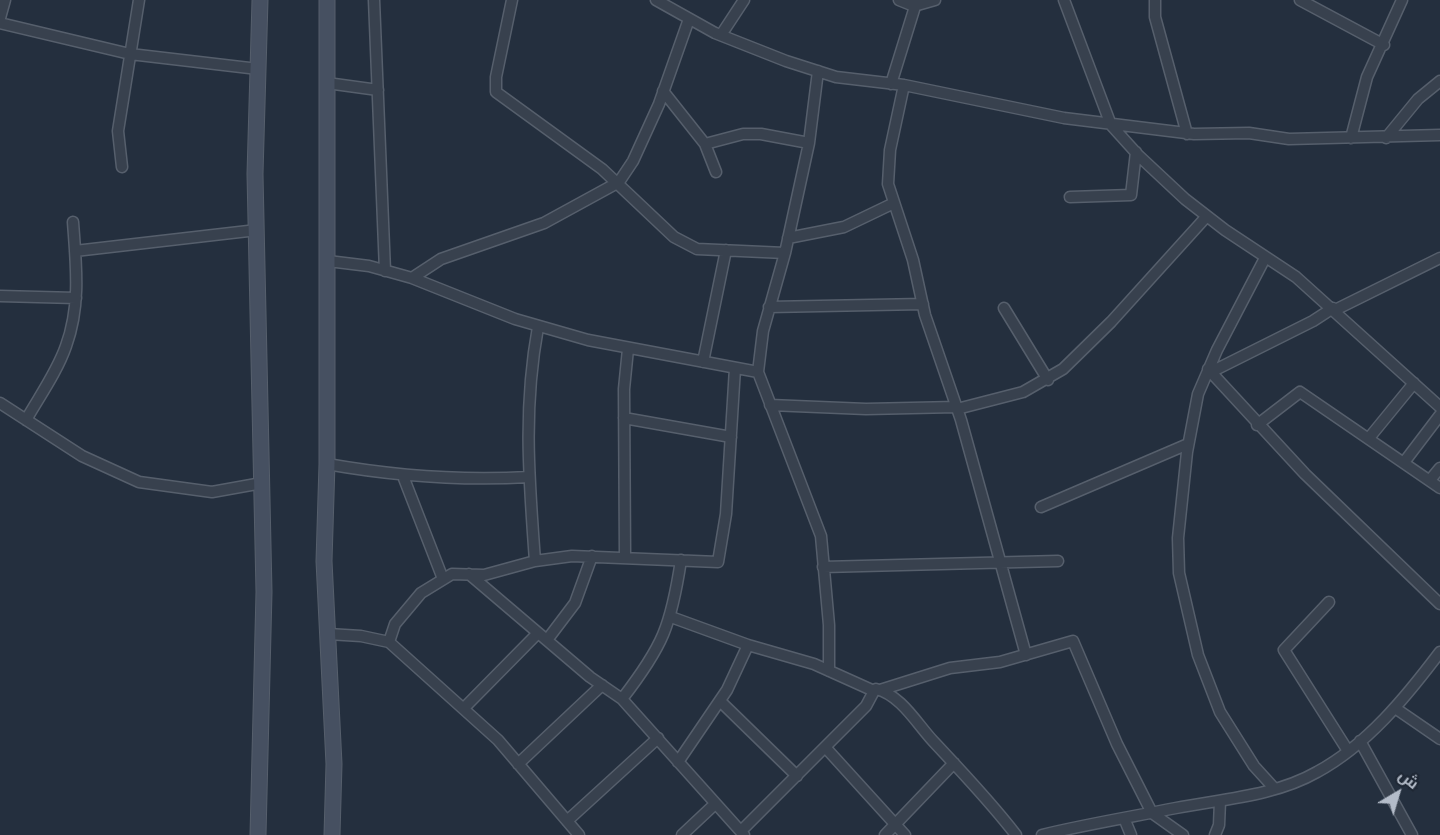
<!DOCTYPE html>
<meta charset="utf-8">
<style>
body{margin:0}
#map{position:relative;width:1440px;height:835px;overflow:hidden;background:#242f3e;font-family:Manrope,Cairo,sans-serif}
canvas{display:block}
.north{position:absolute;left:1368px;top:763px;width:60px;height:60px;-webkit-text-stroke:4px #1d2633;paint-order:stroke;rotate:38deg;font-size:16px;font-weight:700;line-height:24px;text-align:center;color:#b4bcc9}
.north::after{content:'';display:block;margin:auto;width:21px;height:27px;background:#b4bcc9;clip-path:polygon(50% 0,100% 100%,50% 72%,0 100%)}
</style>
<div id="map">
<canvas width="1440" height="835"></canvas>
<div class="north">ش</div>
</div>
<script>
const context = document.querySelector('canvas').getContext('2d');
context.lineJoin = 'round';
function trace(path, color, width, dash) { context.strokeStyle = color; context.lineWidth = width; context.lineCap = dash ? 'butt' : 'round'; context.setLineDash(dash || []); context.stroke(path); }
const minor = new Path2D(`
 M374,0L385,271
 M512,0L496,77V92L602,169L674,237L697,249L785,253
 M656,0L715,33L786,61L836,77L904,85L1064,118L1194,134L1249,133L1289,139L1440,135
 M899,0L914,6L935,0
 M1064,0L1111,125L1139,156L1185,199L1225,230L1296,277L1440,407
 M1155,0V17L1187,134
 M1300,0L1384,45
 M0,18L5,0
 M0,23L130,54L258,69
 M721,35L744,0
 M818,71L809,143L785,253L763,331L758,372L821,536L829,625V671
 M327,83L378,90
 M891,84L917,0
 M904,85L890,150L888,184L913,260L925,315L961,420L1026,655
 M663,91L705,144L716,172
 M1351,138L1367,77L1402,0
 M1386,138L1418,99L1440,81
 M705,144L743,134H761L809,143
 M122,167L118,131L139,0
 M1070,197L1131,195L1136,152
 M788,238L844,227L894,203
 M75,251L257,230
 M1265,258L1217,350L1198,394L1187,452L1178,538L1179,573L1198,655L1220,712L1254,766L1274,788
 M328,261L369,266L412,278L515,319L588,340L758,372
 M412,278L441,259L544,223L619,182L633,161L659,104L689,19
 M0,296L76,298
 M769,307L923,304
 M1004,308L1048,380
 M1335,310L1440,258
 M703,362L726,250
 M1208,369L1305,474L1440,604
 M1211,372L1313,321L1333,308
 M0,403L82,456L139,482L212,492L262,483
 M770,405L866,409L956,407
 M957,409L1023,392L1063,369L1111,322L1207,216
 M624,418L731,437
 M26,420C39,397 57,372 66,346C81,305 76,264 73,222
 M1257,425L1300,392L1440,488
 M1369,438L1414,383
 M1405,461L1440,415
 M327,464C395,476 460,481 529,477
 M403,476L443,579
 M1430,480L1440,468
 M1041,507L1188,444
 M625,557L624,389L628,349
 M535,561C529,479 523,409 538,327
 M823,567L1058,561
 M469,574L590,677L622,699L744,835
 M1329,602L1284,650L1348,751
 M671,617L748,645L814,664L874,691L866,706L741,831
 M328,634L361,636L389,642L498,740L579,835
 M547,640L575,603L592,556
 M389,642L395,624L421,593L452,574L484,575L535,561L572,556L718,562L726,514L735,368
 M876,689C901,695 917,724 933,741C962,772 990,801 1016,835
 M880,690L950,668L1000,662L1073,641L1117,744L1152,813L1183,835
 M622,699C663,646 671,626 681,560
 M720,701L797,776
 M464,708L538,633
 M1395,708L1440,739
 M1360,741L1412,835
 M825,747L905,835
 M678,762L727,690L748,645
 M518,764L602,685
 M1124,818L1131,835
 M567,821L658,738
 M682,835L715,804
 M885,835L954,763
 M1042,835C1087,824 1131,817 1176,808C1223,799 1275,796 1317,772C1367,745 1406,697 1440,652
 M1215,835L1219,825L1220,801`);
const secondary = new Path2D(`
 M327,0V464L324,561L334,764L332,835
 M258,835L264,592L255,174L260,0`);
trace(minor, '#565f6c', 13);
trace(secondary, '#565f6c', 17);
trace(minor, '#38414e', 10);
trace(secondary, '#465061', 15);
</script>
